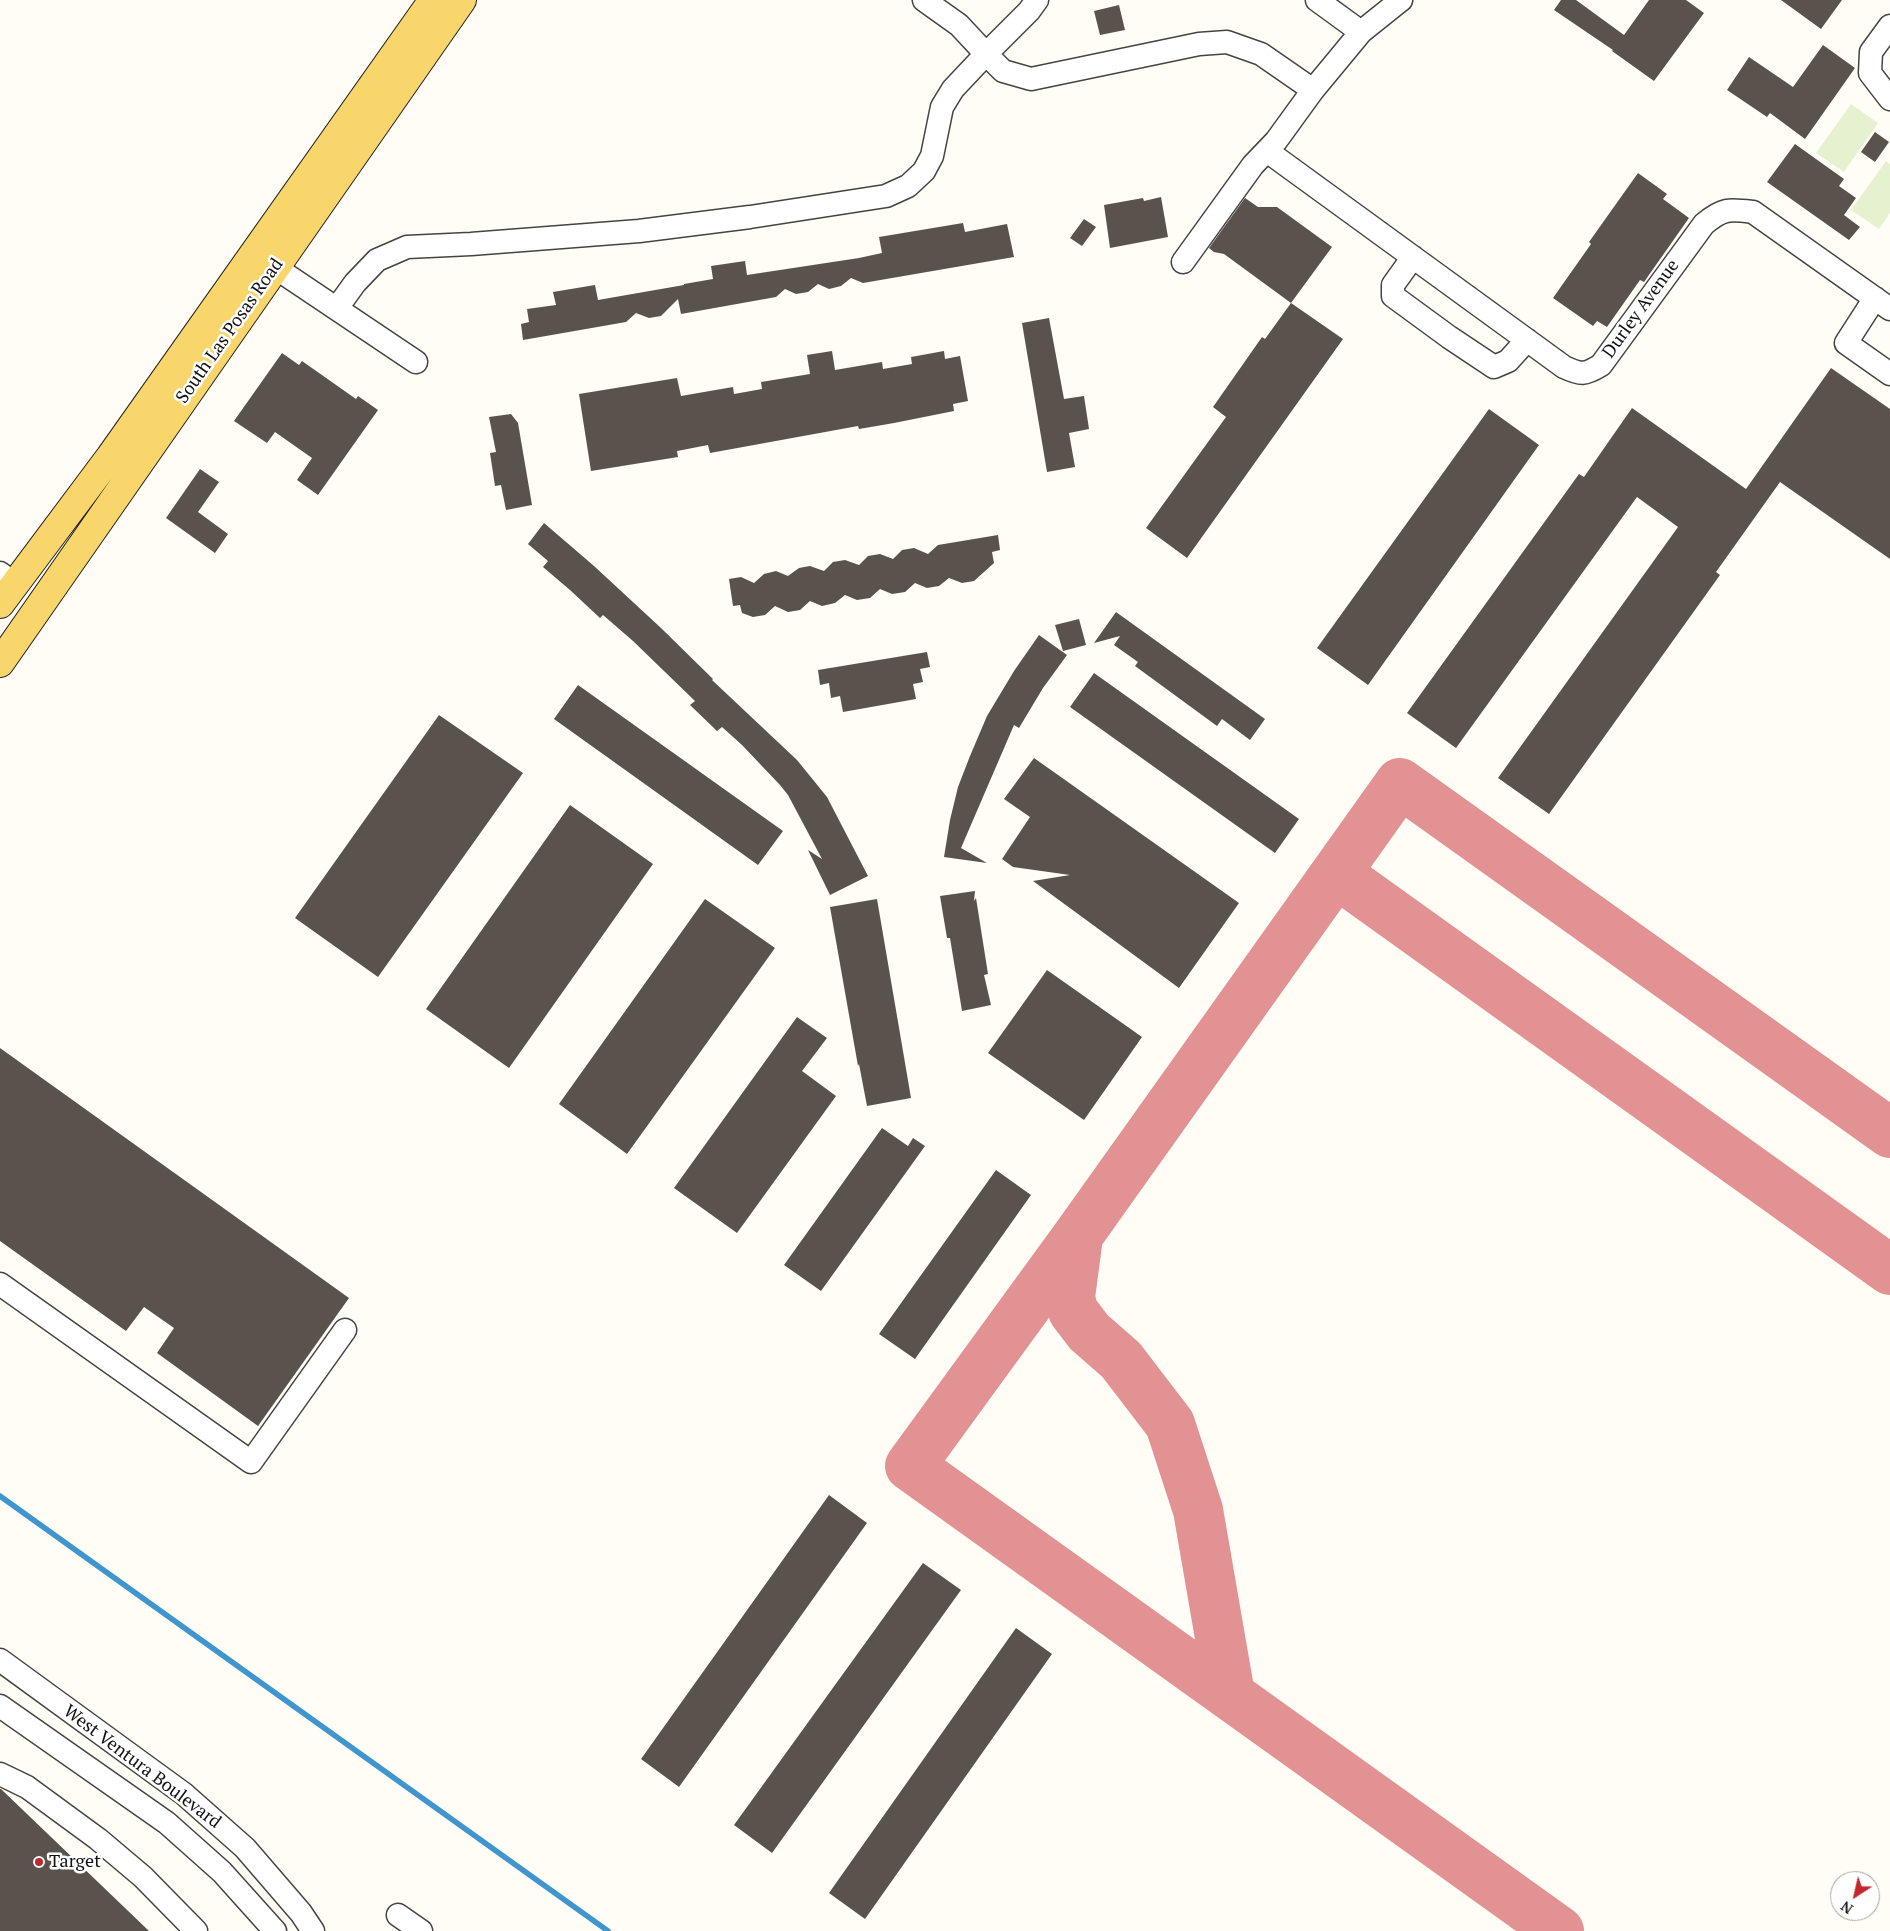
<!DOCTYPE html>
<style>
body{margin:0}
#map{position:relative;width:1890px;height:1931px;overflow:hidden;background:#fffdf5;font-family:"PT Serif",serif}
canvas{display:block}
.north{position:absolute;left:1830px;top:1871px;width:50px;height:50px;box-sizing:border-box;background:#fff;border:1px solid #a0a0a0;border-radius:50%;rotate:215deg;font-size:14px;font-weight:700;line-height:20px;text-align:center;color:#111}
.north::after{content:'';display:block;margin:auto;width:18px;height:22px;background:#c4262e;clip-path:polygon(50% 0,100% 100%,50% 72%,0 100%)}
</style>
<div id="map">
<canvas width="1890" height="1931"></canvas>
<div class="north">N</div>
</div>
<script>
const context = document.querySelector('canvas').getContext('2d');
context.lineJoin = 'round';
function fillPath(path, color) { context.fillStyle = color; context.fill(path, 'evenodd'); }
function trace(path, color, width, dash) { context.strokeStyle = color; context.lineWidth = width; context.lineCap = dash ? 'butt' : 'round'; context.setLineDash(dash || []); context.stroke(path); }
function write(font, color, halo, rows, align = 'center') {
  context.font = font + ' "PT Serif",serif'; context.lineWidth = 5; context.setLineDash([]); context.textBaseline = 'middle'; context.strokeStyle = halo; context.fillStyle = color; for (const [text, x, y, turn = 0] of rows) {
    context.save(); context.translate(x, y); context.rotate((+turn || 0) * Math.PI / 180); context.textAlign = isNaN(turn) ? turn : align; if (halo) context.strokeText(text, 0, 0); context.fillText(text, 0, 0); context.restore();
  }
}
fillPath(new Path2D(`
 M1851,104L1878,123L1844,172L1816,153Z
 M1886,161L1890,164V213L1879,229L1851,210Z`), '#e6f2cf');
trace(new Path2D(`
 M0,1496L608,1931`), '#3f96cf', 5.5);
trace(new Path2D(`
 M1336,873L1890,1270
 M1078,1237L1070,1297L1073,1311L1089,1332L1121,1360L1170,1424L1198,1510L1230,1695
 M1559,1931L910,1466L1079,1234L1400,783L1890,1133`), '#e29292', 50);
fillPath(new Path2D(`
 M1561,0H1576L1624,35L1649,0H1686L1704,13L1654,81L1612,51L1613,50L1554,10Z
 M1781,0H1842L1821,29Z
 M1119,5L1125,30L1100,35L1094,11Z
 M1823,45L1855,68L1805,139L1770,113L1767,117L1727,90L1749,57L1793,87Z
 M1875,132L1889,142L1875,162L1861,152Z
 M1795,144L1844,179L1839,186L1856,198L1844,215L1860,227L1849,240L1767,182Z
 M1638,173L1667,194L1663,199L1689,218L1644,282L1640,280L1607,327L1597,321L1593,326L1553,298L1591,244L1589,242Z
 M1161,197L1168,237L1110,248L1104,205L1143,198L1144,201Z
 M1245,198L1258,207H1277L1332,247L1291,303L1224,254L1214,252L1209,248Z
 M1084,219L1096,227L1082,246L1070,238Z
 M963,223L965,232L1007,224L1014,257L863,283L851,278L841,286L829,289L818,284L808,292L796,294L785,289L776,297L681,314L678,299L661,316L649,318L636,313L626,322L523,340L521,324L529,322L527,309L556,305L553,292L595,285L598,300L684,285V284L713,279L711,266L745,261L747,275L859,258L882,253L879,237Z
 M1291,303L1343,339L1187,558L1146,528L1226,417L1213,407L1262,337L1265,339Z
 M1049,318L1064,399L1084,396L1089,429L1069,433L1075,467L1047,472L1022,323Z
 M832,351L835,370L882,362L883,369L912,364L911,357L944,351L945,359L960,356L968,401L953,404L954,411L894,423L859,429L858,426L710,453L708,445L677,451L678,457L591,471L579,394L677,378L681,396L733,387L734,394L762,389L761,382L810,374L807,355Z
 M282,353L299,365L302,361L356,399L358,396L378,410L318,495L297,480L312,458L275,432L267,443L234,421Z
 M1831,368L1890,409V559L1780,482L1716,572L1720,575L1549,814L1498,778L1678,527L1637,497L1456,748L1407,713L1579,474L1584,477L1632,408L1746,489Z
 M1489,409L1539,445L1368,685L1317,648Z
 M511,414L518,423L532,505L506,510L501,485L495,486L490,453L496,452L489,417Z
 M200,469L219,482L198,512L228,534L215,553L166,518Z
 M544,523L594,566L661,628L713,679L712,680L797,760L827,797L868,876L830,895L808,850L822,859L788,795L780,785L742,745L722,727L717,731L690,705L695,701L633,641L603,615L600,618L570,590L543,567L548,561L528,544Z
 M998,535L1000,550L992,552L994,563L974,581L962,583L949,578L939,586L927,588L915,583L905,592L892,594L880,589L870,598L857,600L845,595L835,603L822,606L810,601L800,610L788,612L775,606L765,615L753,617L742,613L740,605L733,606L729,579L741,577L754,583L764,574L776,571L788,576L799,568L810,566L824,571L833,562L845,560L859,565L868,556L880,554L893,559L902,550L914,548L928,554L938,545Z
 M1116,612L1265,719L1250,740L1222,719L1217,726L1135,666L1138,662L1114,645L1120,636L1094,643Z
 M1079,619L1086,645L1063,651L1055,625Z
 M1039,635L1067,655L1043,688L1019,728L1014,725L961,848L987,863L944,857L950,820L958,787L970,756L987,716L1014,671Z
 M927,652L930,667L920,669L923,682L913,684L916,699L843,712L840,696L831,698L829,683L820,685L818,670Z
 M1094,673L1299,819L1275,853L1070,707Z
 M578,685L783,831L758,865L554,719Z
 M439,715L523,773L378,977L295,918Z
 M1034,758L1239,903L1179,988L1033,881L1070,875L1013,867L1002,859L1030,817L1004,799Z
 M570,805L653,864L509,1068L426,1009Z
 M975,891L974,901L976,898L988,974L984,975L991,1005L962,1011L950,938H947L940,896Z
 M705,899L775,948L627,1154L559,1104Z
 M877,899L911,1098L867,1106L859,1064L858,1066L830,907Z
 M1047,970L1142,1037L1084,1120L988,1053Z
 M797,1017L827,1038L802,1071L836,1096L737,1233L674,1188Z
 M0,1048L349,1298L258,1426L157,1353L174,1328L144,1307L126,1331L0,1241Z
 M882,1128L908,1146L913,1138L925,1146L821,1291L784,1265Z
 M996,1170L1031,1195L915,1359L879,1334Z
 M829,1495L867,1523L679,1787L641,1759Z
 M923,1563L961,1590L772,1853L734,1825Z
 M1016,1628L1052,1654L865,1919L829,1893Z
 M0,1789H1L149,1931H0Z`), '#5a524d');
const minor = new Path2D(`
 M924,0L959,25L986,54L1029,11L1037,0
 M1890,26L1871,52L1870,73L1890,99
 M1361,32L1401,0
 M1267,151L1564,367C1581,375 1585,375 1601,365L1704,224C1723,208 1729,209 1753,212L1890,309
 M1413,257L1393,285V296L1449,337L1494,367L1508,361L1527,340
 M261,258L416,362
 M1183,262L1253,165L1276,141L1313,90L1361,32L1317,0
 M1875,298L1846,343L1890,374
 M337,308L355,283L377,260L407,247L471,244L639,231L750,217L886,196L908,186L924,171L932,156L942,107L953,89L986,54L1003,71L1031,79L1199,44L1227,42L1261,54L1313,90
 M0,573L15,584
 M0,1284L251,1462L345,1330
 M0,1660L184,1794L245,1848L301,1913L313,1931
 M0,1706L167,1823L222,1872L275,1931
 M0,1774L27,1787L98,1839L143,1877L196,1931
 M398,1915L421,1931`);
const major = new Path2D(`
 M0,604L110,457L433,0
 M0,663L462,0`);
trace(minor, '#444', 25);
trace(major, '#222', 30);
trace(minor, '#fff', 22);
trace(major, '#f9d66b', 28);
for (const [x, y, r, color] of [
 [39,1862,5,"#c4262e"]
]) { const dot = new Path2D(); dot.arc(x, y, r, 0, 2 * Math.PI); context.fillStyle = color; context.fill(dot); trace(dot, '#fff', 2); }
write('18px', '#111', '#fff', [
 ["Durley Avenue",1641,309,-54],
 ["South Las Posas Road",230,331,-55],
 ["West Ventura Boulevard",142,1767,37]
]);
write('18px', '#111', '#fff', [
 ["Target",49,1862]
], 'left');
</script>
